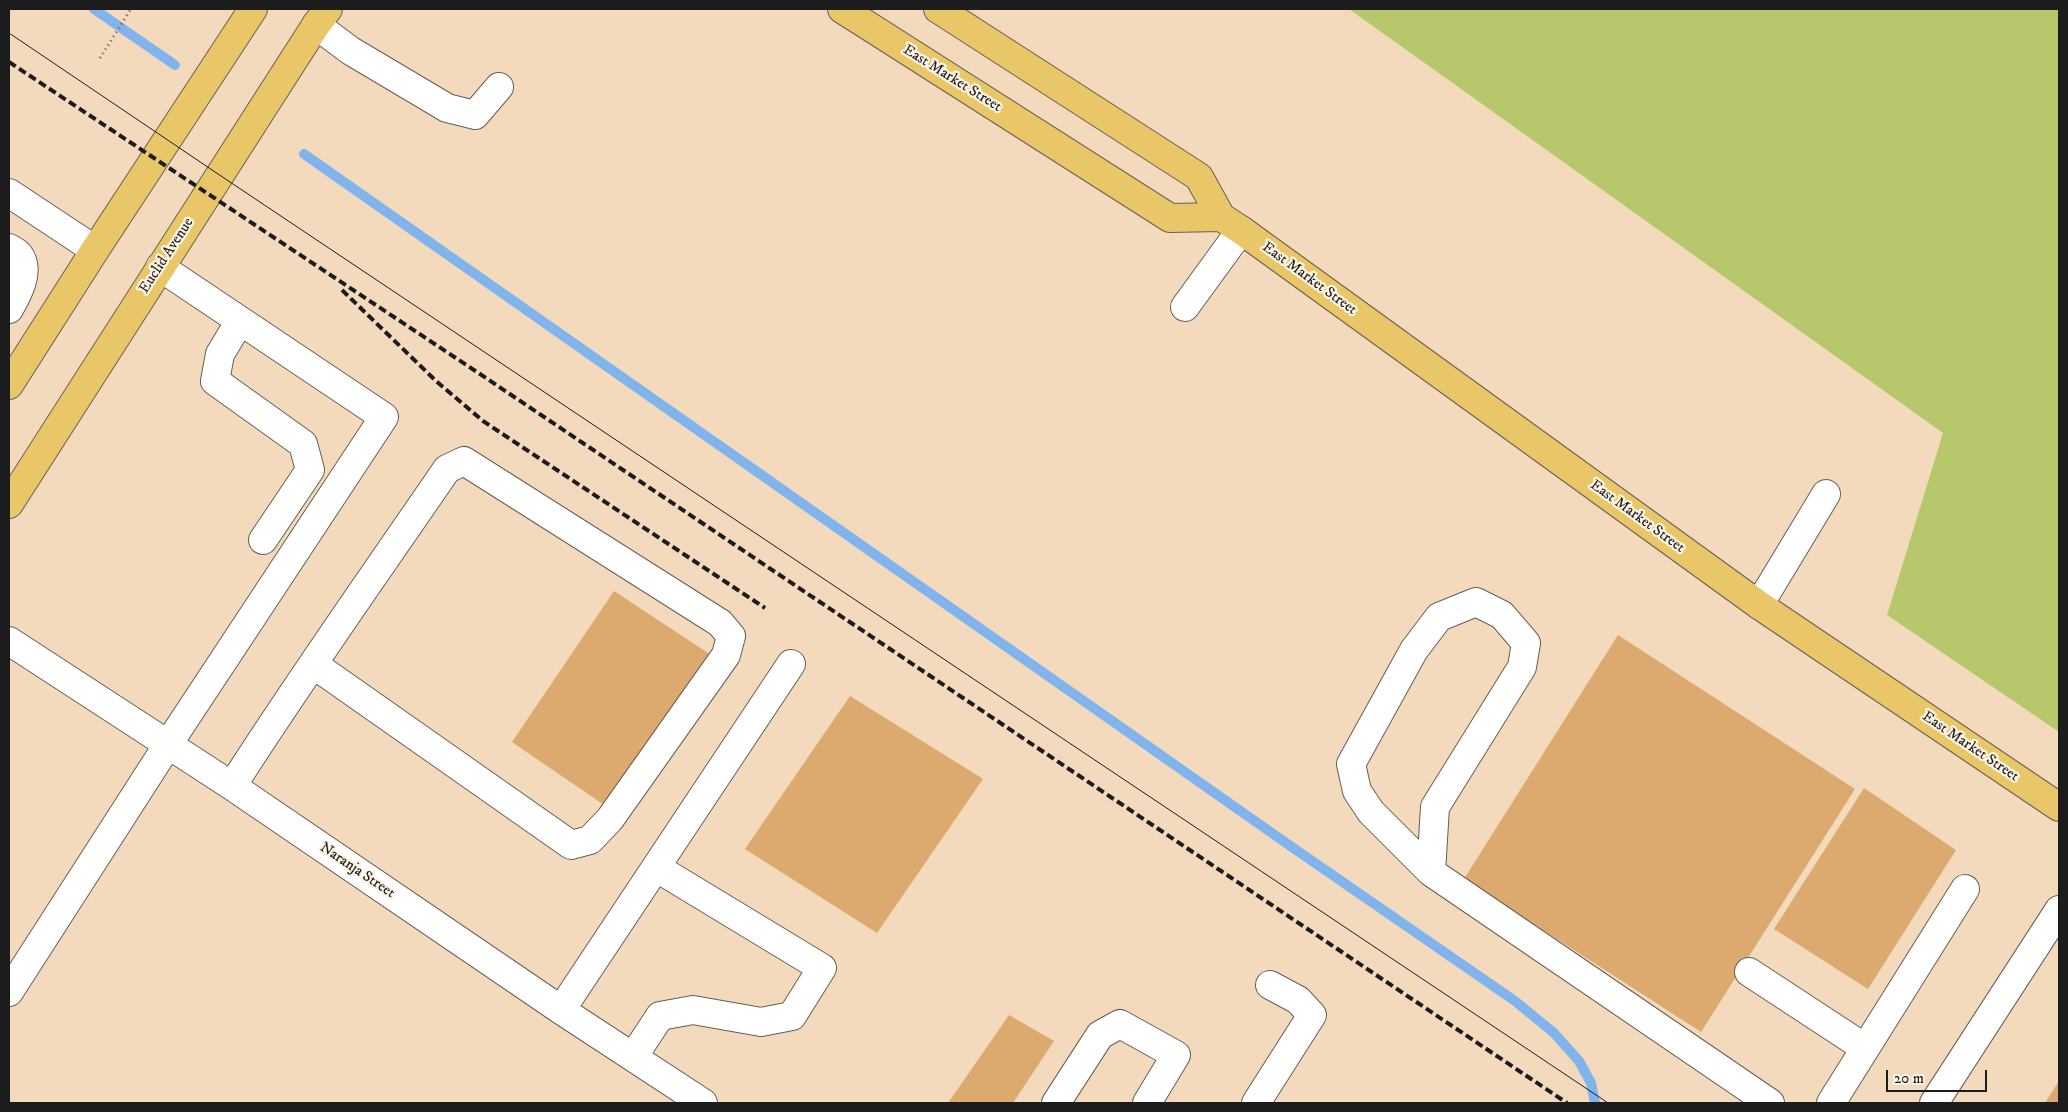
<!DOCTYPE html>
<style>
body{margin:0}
#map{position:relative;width:2068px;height:1112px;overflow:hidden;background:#f4dabd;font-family:"IM FELL DW Pica",serif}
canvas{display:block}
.frame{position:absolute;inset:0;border:10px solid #1c1c1c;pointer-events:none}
.scale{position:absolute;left:1886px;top:1070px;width:101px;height:22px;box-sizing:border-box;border:2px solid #1c1c1c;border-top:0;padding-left:6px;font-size:15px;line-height:18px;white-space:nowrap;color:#1c1c1c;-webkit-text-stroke:4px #fcf5e5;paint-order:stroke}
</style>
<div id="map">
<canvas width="2068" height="1112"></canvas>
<div class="frame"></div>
<div class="scale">20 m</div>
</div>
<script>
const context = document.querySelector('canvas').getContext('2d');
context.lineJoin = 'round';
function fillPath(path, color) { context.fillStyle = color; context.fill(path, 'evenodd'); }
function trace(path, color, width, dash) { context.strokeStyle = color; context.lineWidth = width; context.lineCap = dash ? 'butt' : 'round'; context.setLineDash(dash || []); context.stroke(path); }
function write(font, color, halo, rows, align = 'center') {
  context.font = font + ' "IM FELL DW Pica",serif'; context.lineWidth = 4.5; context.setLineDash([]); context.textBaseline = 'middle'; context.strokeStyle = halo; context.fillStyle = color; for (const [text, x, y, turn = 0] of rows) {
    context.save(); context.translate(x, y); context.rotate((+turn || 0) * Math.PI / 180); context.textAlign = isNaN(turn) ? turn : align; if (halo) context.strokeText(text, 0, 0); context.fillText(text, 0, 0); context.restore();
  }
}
fillPath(new Path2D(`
 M1349,9H2059V732L1887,615L1943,433Z`), '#b6c86b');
trace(new Path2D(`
 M94,9L175,65
 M304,154L1289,845L1515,1001L1554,1033L1579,1061L1591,1083L1595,1103`), '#81b3ed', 10);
fillPath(new Path2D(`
 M614,591L711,655L604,805L512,742Z
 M1618,635L1855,789L1701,1032L1464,879Z
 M850,696L983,779L877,933L745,849Z
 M1864,788L1956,850L1868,989L1774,929Z
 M1009,1015L1054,1041L1013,1103H948Z
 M2059,1081V1103H2045Z`), '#dca96e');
const minor = new Path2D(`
 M316,25L351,51L447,108L475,115L499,87
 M9,193L95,250
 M9,248C12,250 17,252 19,255C31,271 17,295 9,309
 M1185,307L1241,230
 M240,321L220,354L215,381L303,444L310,470L263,540
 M1759,605L1826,494
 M9,641L232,786L561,1010L703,1103
 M232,786C301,678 375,574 447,469L464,461L720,623L731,636L726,655L610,819L590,840L571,845L313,664
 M1431,872L1435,807L1522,667L1526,643L1502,615L1476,602L1439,617L1414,650L1351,764L1357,791L1371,812L1431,872L1770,1103
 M1749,972L1865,1048
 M9,992L167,746L384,417L160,267
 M561,1010L791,664
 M633,1057L660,1016L693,1010L761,1022L792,1016L822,968L657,868
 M1056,1103L1100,1035L1120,1024L1176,1055L1147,1103
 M1256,1103L1312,1015L1298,1000L1270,985
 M1831,1103L1965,889
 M1934,1103L2059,910`);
const major = new Path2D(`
 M842,9L1170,218L1221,217
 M938,9L1199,177L1221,217L1241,230L1759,605L2059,807
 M9,385L95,250L253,9
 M9,504L316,25L328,9`);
trace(minor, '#685e54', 30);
trace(major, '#685e54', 30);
trace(new Path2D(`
 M100,58L131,9`), '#685e54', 3, [1, 4]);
trace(minor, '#fff', 28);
trace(major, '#e9c769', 28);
trace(new Path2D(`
 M9,33L221,176L1608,1103`), '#1c1c1c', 1);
trace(new Path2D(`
 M9,62L477,372L1567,1103
 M342,290L436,381L483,421L765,608`), '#1c1c1c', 4, [8, 4]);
write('15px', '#1c1c1c', '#fcf5e5', [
 ["East Market Street",952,79,32],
 ["Euclid Avenue",167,256,-57],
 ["East Market Street",1309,279,36],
 ["East Market Street",1637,517,36],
 ["East Market Street",1970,747,34],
 ["Naranja Street",357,871,34]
]);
</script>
